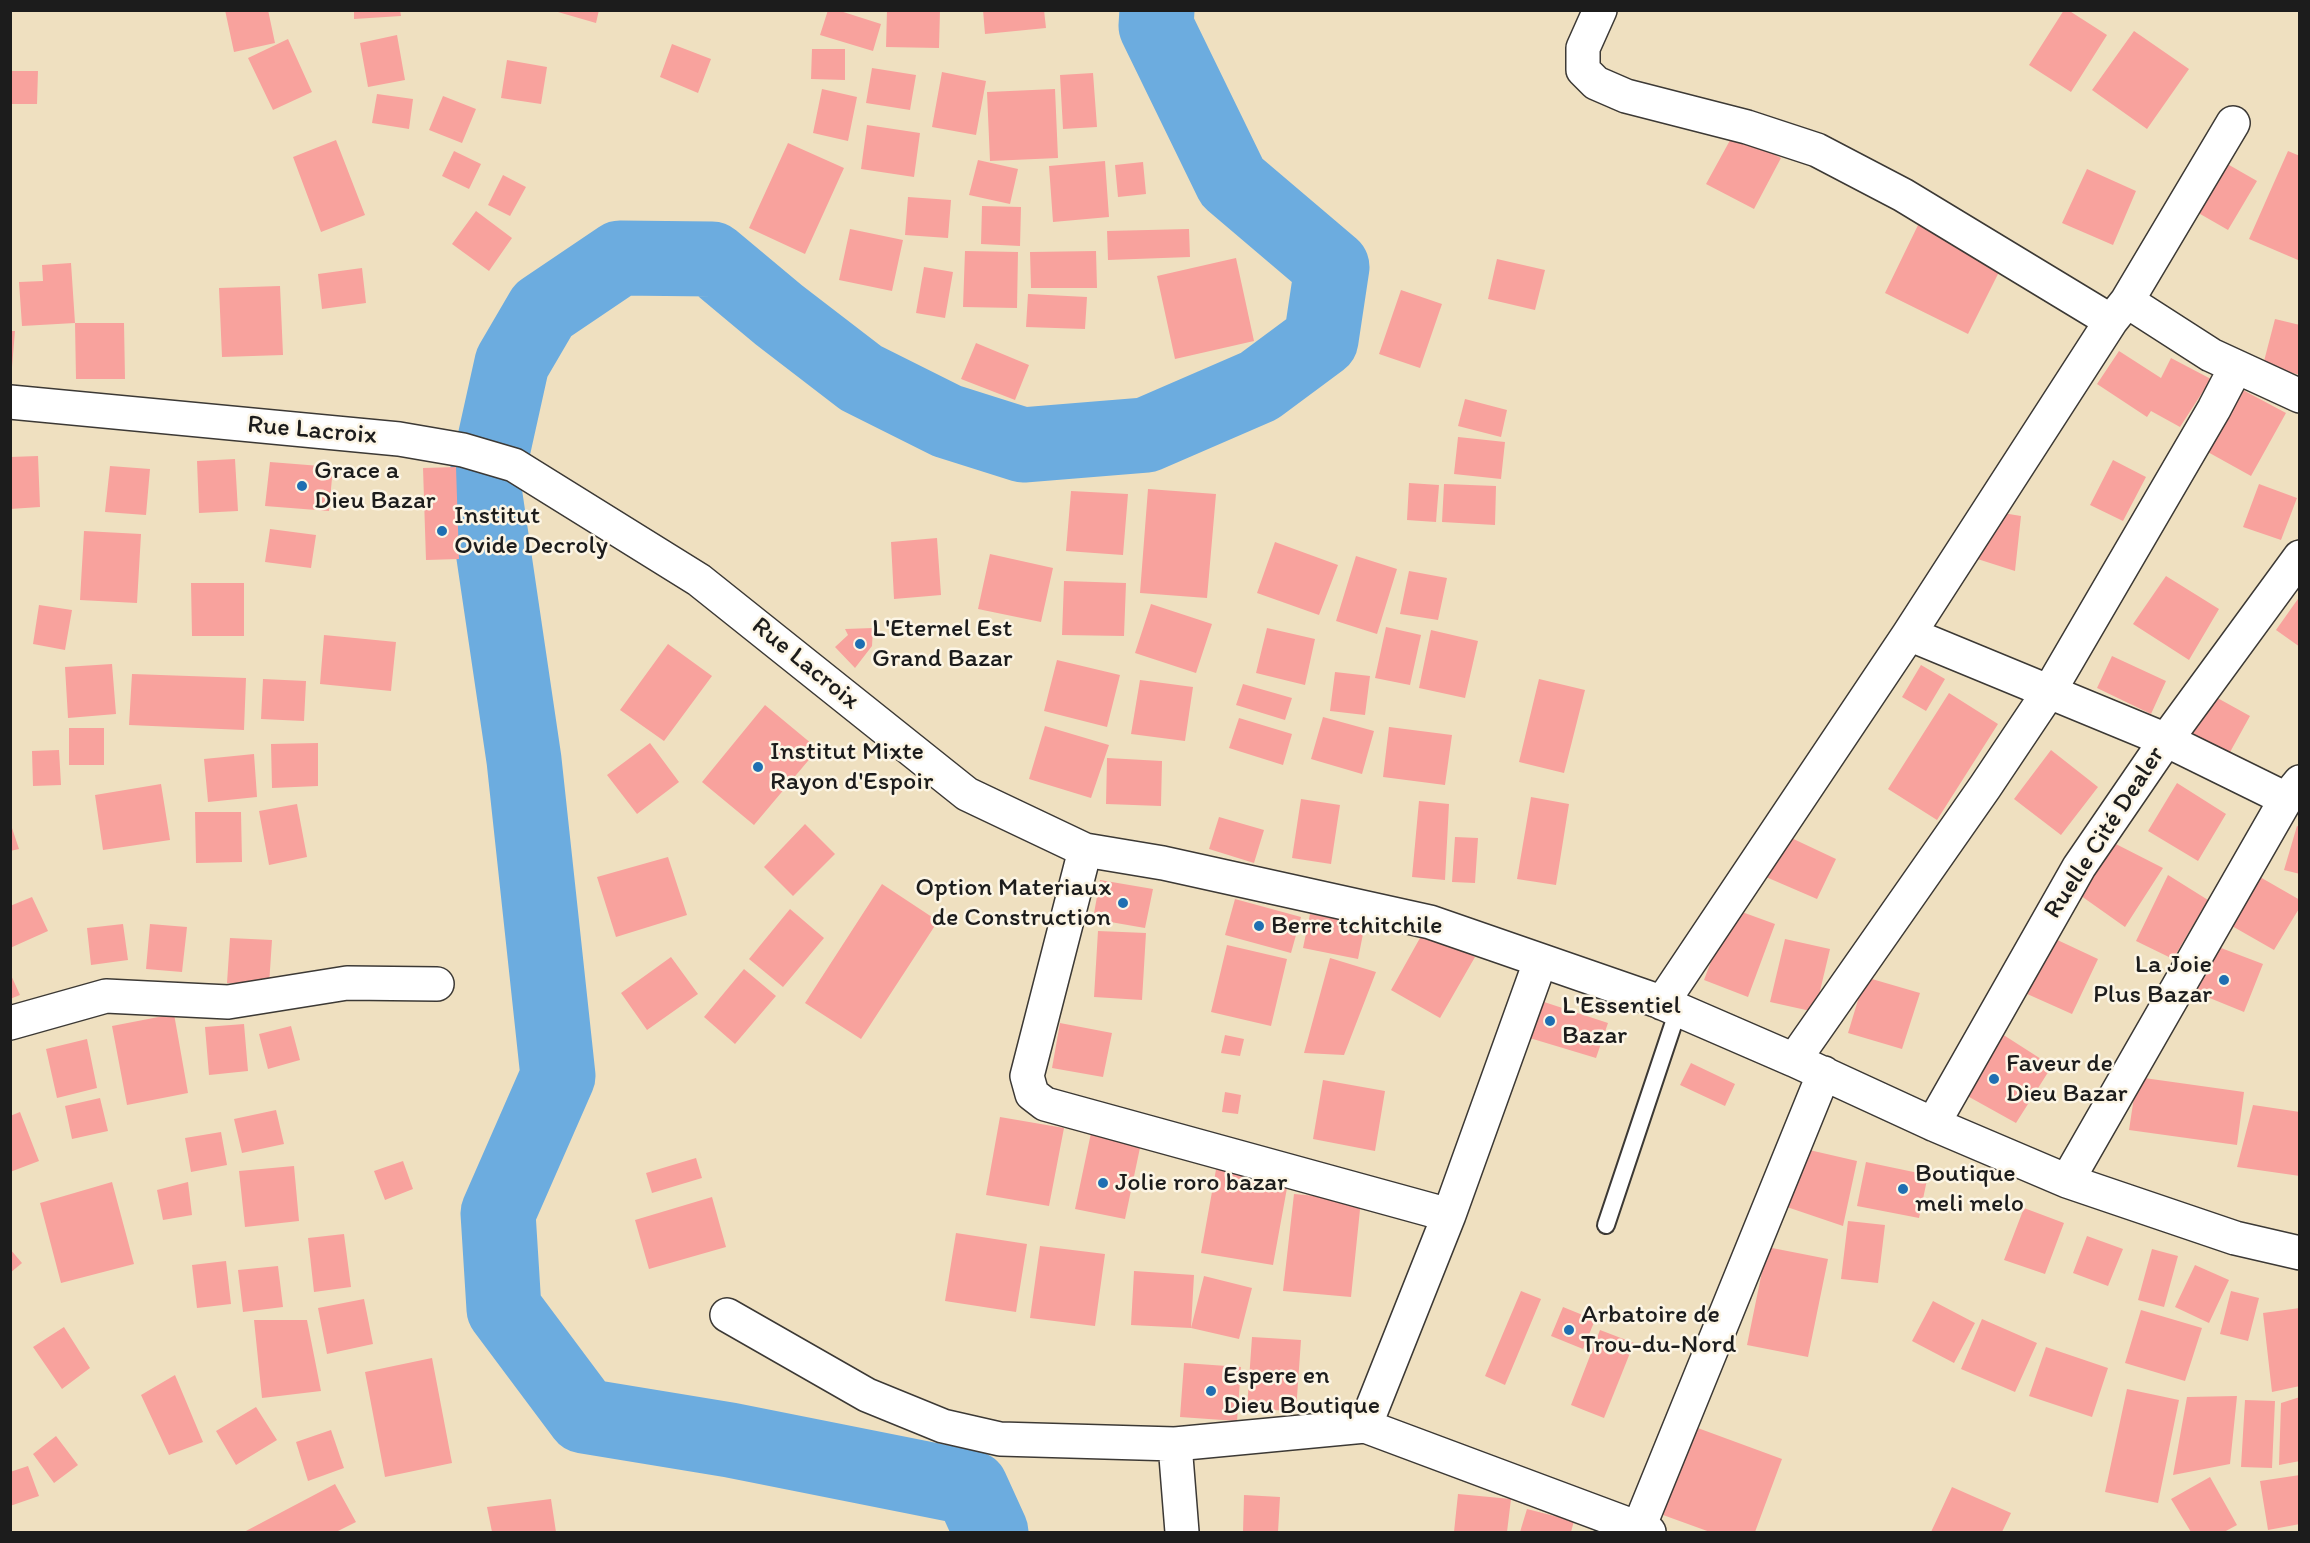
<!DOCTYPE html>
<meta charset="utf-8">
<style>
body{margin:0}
#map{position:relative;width:2310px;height:1543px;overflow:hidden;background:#efe0c0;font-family:Itim,sans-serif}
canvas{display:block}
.frame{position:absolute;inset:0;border:12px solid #1c1c1c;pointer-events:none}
</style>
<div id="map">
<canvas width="2310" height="1543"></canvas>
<div class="frame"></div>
</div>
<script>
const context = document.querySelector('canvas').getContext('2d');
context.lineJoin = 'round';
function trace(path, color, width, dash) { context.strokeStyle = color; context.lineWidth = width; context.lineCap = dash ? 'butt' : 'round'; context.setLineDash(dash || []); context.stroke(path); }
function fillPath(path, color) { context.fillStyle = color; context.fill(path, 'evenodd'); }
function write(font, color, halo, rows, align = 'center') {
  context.font = font + ' Itim,sans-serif'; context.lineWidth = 5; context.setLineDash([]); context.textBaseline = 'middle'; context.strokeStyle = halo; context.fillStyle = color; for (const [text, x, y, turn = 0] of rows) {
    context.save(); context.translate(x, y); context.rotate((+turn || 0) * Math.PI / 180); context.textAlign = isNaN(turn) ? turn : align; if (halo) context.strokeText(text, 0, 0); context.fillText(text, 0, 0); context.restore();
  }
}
trace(new Path2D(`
 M991,1532L971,1488L730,1440L584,1416L504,1309L498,1213L558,1076L524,760L484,489L512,363L543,310L620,258L712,259L779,315L861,378L947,421L1023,445L1146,435L1259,386L1321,340L1332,267L1232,182L1156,26L1157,10`), '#6cacdf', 75);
fillPath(new Path2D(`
 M225,10H268L275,43L234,52Z
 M354,10H400L401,16L354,19Z
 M551,10H599L596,23Z
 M828,10H837L881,24L873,51L820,35Z
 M887,10H940L939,48L886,47Z
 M983,10H1044L1046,28L985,34Z
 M2064,10H2068L2107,35L2071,92L2029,65Z
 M2134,31L2189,69L2147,129L2092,90Z
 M397,35L405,80L368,87L360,43Z
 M288,39L312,92L273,110L248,58Z
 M672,44L711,59L698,93L660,77Z
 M812,49H845V80L811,79Z
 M507,60L547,67L541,104L501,98Z
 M872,68L916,75L910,110L866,103Z
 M10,71H38L37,104H10Z
 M942,72L986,81L976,135L932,127Z
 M1093,73L1097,127L1063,129L1060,75Z
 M822,89L857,97L848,141L813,133Z
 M1055,89L1058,158L990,161L987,92Z
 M377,94L413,99L409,129L372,123Z
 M443,96L476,109L462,143L429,130Z
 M867,125L920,133L914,177L861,169Z
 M1734,133L1781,158L1754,209L1706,184Z
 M336,140L365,215L321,232L293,157Z
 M788,143L844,168L805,254L749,228Z
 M454,151L481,164L469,189L442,176Z
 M2288,151L2300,156V256L2298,260L2249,239Z
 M2217,158L2257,181L2228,230L2188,207Z
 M978,160L1018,169L1010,204L969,195Z
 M1105,161L1109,217L1053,222L1049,166Z
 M1143,162L1146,194L1118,197L1115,165Z
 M2087,169L2136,191L2113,245L2062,223Z
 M503,175L526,187L510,216L488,205Z
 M908,197L951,200L948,238L905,235Z
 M982,206L1021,207L1020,246L981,244Z
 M476,211L512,238L489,271L452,244Z
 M1920,221L2004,262L1968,334L1885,293Z
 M850,229L903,240L892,291L839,280Z
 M1189,229L1190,257L1108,260L1107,231Z
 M965,251L1018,252L1017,308L963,307Z
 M1096,251L1097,288H1031L1030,252Z
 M1236,258L1254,341L1175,359L1157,276Z
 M1497,259L1545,270L1535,310L1488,299Z
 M71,263L75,323L22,326L19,282L43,281L42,265Z
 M924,267L953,272L945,318L916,313Z
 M362,268L366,303L322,309L318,274Z
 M280,286L283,355L222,357L219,288Z
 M1401,290L1442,304L1420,368L1379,354Z
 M1028,294L1087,297L1085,329L1026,327Z
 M2275,319L2300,325V375L2263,365Z
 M75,323H124L125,379H76Z
 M10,331H15L12,367H10Z
 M976,343L1029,365L1015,400L961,379Z
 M2119,351L2161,378L2171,358L2211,379L2180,427L2151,411L2147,417L2097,384Z
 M2241,389L2286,413L2251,476L2206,451Z
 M1465,399L1507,410L1501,437L1458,426Z
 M1458,437L1505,442L1501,479L1454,474Z
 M38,456L40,507L10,509V457Z
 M235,459L238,511L199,513L197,461Z
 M2113,460L2146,477L2123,521L2090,505Z
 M270,462L333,467L329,511L265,506Z
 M110,466L150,469L146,515L105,512Z
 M456,467L459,559L426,560L423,468Z
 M1409,483L1439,485L1436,522L1407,520Z
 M1444,484L1496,486L1495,525L1442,522Z
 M2259,484L2297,498L2281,540L2243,527Z
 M1148,489L1216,494L1207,598L1140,593Z
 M1071,491L1128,494L1123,555L1066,551Z
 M1991,511L2021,516L2015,571L1965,555Z
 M270,529L316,535L311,568L265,562Z
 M84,531L141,534L137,603L80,600Z
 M937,538L941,595L894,599L891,542Z
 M1275,542L1338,565L1319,615L1257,593Z
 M990,554L1053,568L1041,622L978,609Z
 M1356,556L1397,569L1377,634L1336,621Z
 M1409,571L1447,578L1438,620L1400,614Z
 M2166,576L2219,609L2189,660L2133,624Z
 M1064,581L1126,583L1124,636L1062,635Z
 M191,583H244V636H192Z
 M2300,596V647L2276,630Z
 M1151,604L1212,624L1196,673L1135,653Z
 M39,605L72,610L65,650L33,644Z
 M1386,627L1421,635L1410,685L1375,678Z
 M873,628L872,646L855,668L835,647L848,635L845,629Z
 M1267,628L1315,639L1305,685L1256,673Z
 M1431,630L1478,641L1465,698L1419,688Z
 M324,635L396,642L391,691L320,684Z
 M668,644L712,676L664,741L620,710Z
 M2112,656L2166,681L2151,714L2097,688Z
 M1057,660L1120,675L1107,727L1044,711Z
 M112,664L116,714L68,718L65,667Z
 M1921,665L1945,679L1926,711L1902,697Z
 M1335,672L1370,676L1365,715L1330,711Z
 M132,674L246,678L244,730L129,725Z
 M263,679L306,681L304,721L261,719Z
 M1539,679L1585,690L1564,773L1519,762Z
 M1140,680L1193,687L1185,741L1131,734Z
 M1243,684L1292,698L1285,720L1236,705Z
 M1949,693L1998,724L1937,820L1888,789Z
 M2212,695L2250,716L2224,763L2186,742Z
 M765,705L818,749L754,825L702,782Z
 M1323,717L1374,731L1362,774L1311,759Z
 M1239,718L1292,734L1283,765L1229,748Z
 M1045,726L1109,745L1091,798L1029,779Z
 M1389,727L1452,735L1445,785L1383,777Z
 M69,728H104V765H69Z
 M318,743V786L272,788L271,744Z
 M650,743L679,782L637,814L607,775Z
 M59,750L61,785L33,786L32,751Z
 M2051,750L2098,787L2061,835L2014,799Z
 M254,754L257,797L208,802L204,759Z
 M1107,758L1162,761L1161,806L1106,804Z
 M2177,783L2226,814L2198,861L2148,831Z
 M161,784L170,840L103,850L95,795Z
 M1531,797L1569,804L1556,885L1517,879Z
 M1301,799L1340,805L1331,864L1292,858Z
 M1419,801L1449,804L1445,880L1412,877Z
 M297,804L307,857L269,865L259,811Z
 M195,812H241L242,862L196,863Z
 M1219,817L1264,830L1254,863L1209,849Z
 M10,822L19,849L10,851Z
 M805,824L835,854L793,896L764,867Z
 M2297,826L2300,827V874L2284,870Z
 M1785,835L1836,859L1817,899L1766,877Z
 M1455,837L1478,838L1475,883L1452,882Z
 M2110,841L2163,868L2125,927L2077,893Z
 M668,857L687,915L616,937L597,877Z
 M2253,873L2300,900V907L2274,950L2225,922Z
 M2168,875L2208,900L2173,959L2136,941Z
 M1100,880L1153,889L1145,928L1093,919Z
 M882,884L938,921L861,1039L805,1003Z
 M32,897L48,931L10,948V906Z
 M1235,899L1301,917L1291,953L1225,935Z
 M1731,908L1775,924L1748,997L1704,980Z
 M790,909L824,938L783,987L749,959Z
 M1310,914L1365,924L1358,959L1303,948Z
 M123,924L128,960L91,965L87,928Z
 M150,924L187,927L182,972L146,969Z
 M1425,929L1475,957L1440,1018L1391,990Z
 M1098,931L1146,933L1142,1000L1094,997Z
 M2051,937L2098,959L2072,1014L2025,993Z
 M230,938L272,940L269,985L227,983Z
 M1785,939L1830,949L1815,1012L1770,1002Z
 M2208,943L2263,964L2244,1012L2190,990Z
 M1227,945L1287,959L1271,1026L1211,1012Z
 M671,957L698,994L647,1030L621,993Z
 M1330,958L1376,972L1344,1055L1304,1053Z
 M744,969L776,996L735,1044L704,1017Z
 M10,973L20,995L10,999Z
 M1865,977L1920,993L1902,1049L1848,1033Z
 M1535,999L1608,1023L1596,1058L1523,1036Z
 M174,1014L188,1093L127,1105L112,1026Z
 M1060,1023L1112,1033L1103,1077L1052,1068Z
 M244,1024L248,1071L209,1075L205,1027Z
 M291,1026L300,1060L268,1069L259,1034Z
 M2002,1034L2052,1066L2016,1123L1962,1093Z
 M1225,1035L1244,1039L1240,1056L1221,1053Z
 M87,1039L97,1088L57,1098L46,1049Z
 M1691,1063L1735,1084L1725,1106L1680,1085Z
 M2137,1077L2244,1092L2237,1145L2129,1130Z
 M1323,1080L1385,1091L1375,1151L1313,1139Z
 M1225,1092L1241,1095L1238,1114L1222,1112Z
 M100,1098L108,1131L72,1139L65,1106Z
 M2253,1105L2300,1112V1176L2237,1167Z
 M276,1110L284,1144L242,1153L234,1119Z
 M20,1112L39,1161L10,1172V1116Z
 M1000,1117L1064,1128L1049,1206L986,1195Z
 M221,1132L227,1165L191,1172L185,1138Z
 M1091,1133L1141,1143L1125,1219L1075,1209Z
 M1805,1149L1857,1161L1843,1226L1784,1206Z
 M696,1158L702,1178L652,1193L646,1173Z
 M403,1161L413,1189L385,1200L374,1171Z
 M1866,1162L1928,1175L1919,1218L1857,1206Z
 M1217,1164L1289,1177L1273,1265L1201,1253Z
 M294,1166L299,1221L245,1227L239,1171Z
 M112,1182L134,1264L61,1283L40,1203Z
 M188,1182L192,1215L163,1220L157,1190Z
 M1294,1194L1361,1200L1351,1297L1283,1291Z
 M712,1197L726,1247L649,1269L635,1220Z
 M2024,1208L2064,1223L2045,1274L2004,1260Z
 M1848,1221L1885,1225L1878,1283L1841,1279Z
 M956,1233L1027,1244L1016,1312L945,1301Z
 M344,1234L351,1287L314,1292L308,1238Z
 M2087,1236L2123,1249L2108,1286L2073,1273Z
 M1040,1246L1105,1254L1095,1326L1030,1318Z
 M1767,1247L1828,1259L1808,1357L1747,1345Z
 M10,1249L22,1263L10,1273Z
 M2152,1249L2178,1256L2164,1307L2138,1300Z
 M226,1261L231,1304L197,1308L192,1265Z
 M2195,1265L2229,1280L2209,1323L2175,1307Z
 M278,1266L283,1307L243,1312L238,1270Z
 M1134,1271L1194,1275L1191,1328L1131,1325Z
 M1204,1276L1252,1288L1239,1339L1191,1328Z
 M1521,1291L1541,1299L1505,1385L1485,1376Z
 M2231,1291L2259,1298L2248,1341L2220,1334Z
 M364,1299L373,1344L327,1354L318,1308Z
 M1933,1301L1975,1323L1954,1363L1912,1341Z
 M1563,1307L1595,1320L1583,1349L1551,1336Z
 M2300,1308V1386L2272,1392L2263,1313Z
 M2141,1310L2202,1328L2185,1381L2125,1363Z
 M1982,1319L2037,1343L2015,1392L1961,1369Z
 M254,1320H307L321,1391L262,1398Z
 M64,1327L90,1368L62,1389L33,1347Z
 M1600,1330L1634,1343L1604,1418L1571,1405Z
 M1252,1337L1301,1340L1296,1411L1247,1409Z
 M2046,1347L2108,1368L2092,1417L2029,1396Z
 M432,1358L452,1463L385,1477L365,1372Z
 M1184,1363L1241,1367L1237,1421L1180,1417Z
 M175,1375L203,1442L169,1455L141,1395Z
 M2127,1389L2179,1400L2158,1503L2105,1492Z
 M2237,1396L2230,1464L2173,1475L2187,1397Z
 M2300,1397V1461L2279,1465L2281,1403Z
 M2245,1400L2275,1401L2272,1468L2241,1467Z
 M256,1407L277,1440L236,1465L216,1431Z
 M1695,1427L1782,1459L1755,1532H1710L1663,1515Z
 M331,1430L344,1468L308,1481L296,1442Z
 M56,1436L78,1465L54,1483L33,1454Z
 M28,1466L39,1496L10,1506V1472Z
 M2300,1475V1524L2268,1530L2260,1481Z
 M2210,1477L2237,1525L2224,1532H2191L2171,1499Z
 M335,1484L356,1522L336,1532H244Z
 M1952,1487L2011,1513L2002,1532H1931Z
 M1458,1494L1511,1499L1507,1532H1454Z
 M1244,1495L1280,1497L1278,1532H1243Z
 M551,1499L556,1532H492L487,1507Z
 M1527,1509L1574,1521L1571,1532H1520Z`), '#f8a29d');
const service = new Path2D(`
 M1606,1225L1678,1010`);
const minor = new Path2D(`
 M1600,10L1583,48V70L1596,83L1626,96L1747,127L1817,150L1903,195L2111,321
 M2127,301L2211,355L2300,396
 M10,402L399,439L463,450L514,465L699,580L967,794L1085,850L1163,863L1430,922L1658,1001L1794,1060L1933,1124L2067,1181L2235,1238L2300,1253
 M1909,634L2166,740L2286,799
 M1085,850L1027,1076L1032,1094L1045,1104L1449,1215
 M1662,1003L1909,634L2111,321L2127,301L2233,123
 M10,1023L106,996L228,1002L347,983L437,984
 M1794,1060L1985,787L2050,690L2214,409L2236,367
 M1933,1124L2079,867L2166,740L2300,557
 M2067,1181L2286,799L2300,782
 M727,1315L867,1395L943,1426L1000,1439L1175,1444
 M1365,1426L1649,1532
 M1182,1532L1175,1444L1365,1426L1449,1215L1540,962
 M1637,1532L1824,1073`);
trace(service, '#3c3935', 20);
trace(minor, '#3c3935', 36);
trace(service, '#fff', 16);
trace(minor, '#fff', 33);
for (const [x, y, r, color] of [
 [302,486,6,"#1f6fb2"],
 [442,531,6,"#1f6fb2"],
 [860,644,6,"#1f6fb2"],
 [758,767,6,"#1f6fb2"],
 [1123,903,6,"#1f6fb2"],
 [1259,926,6,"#1f6fb2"],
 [2224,980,6,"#1f6fb2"],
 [1550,1021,6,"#1f6fb2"],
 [1994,1079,6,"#1f6fb2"],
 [1103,1183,6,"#1f6fb2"],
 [1903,1189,6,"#1f6fb2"],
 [1569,1330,6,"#1f6fb2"],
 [1211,1391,6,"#1f6fb2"]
]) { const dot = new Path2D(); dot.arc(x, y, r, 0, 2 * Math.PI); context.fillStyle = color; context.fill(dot); trace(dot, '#fcf5e5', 2); }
write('26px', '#1c1c1c', '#fcf5e5', [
 ["Rue Lacroix",312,431,5],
 ["Rue Lacroix",805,664,39],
 ["Ruelle Cité Dealer",2105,833,-57]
]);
write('26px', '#1c1c1c', '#fcf5e5', [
 ["Grace a",314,471],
 ["Dieu Bazar",314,501],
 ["Institut",454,516],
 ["Ovide Decroly",454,546],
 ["L'Eternel Est",872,629],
 ["Grand Bazar",872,659],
 ["Institut Mixte",770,752],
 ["Rayon d'Espoir",770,782],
 ["Option Materiaux",1111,888,"right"],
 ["de Construction",1111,918,"right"],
 ["Berre tchitchile",1271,926],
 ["La Joie",2212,965,"right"],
 ["Plus Bazar",2212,995,"right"],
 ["L'Essentiel",1562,1006],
 ["Bazar",1562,1036],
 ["Faveur de",2006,1064],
 ["Dieu Bazar",2006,1094],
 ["Boutique",1915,1174],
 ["meli melo",1915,1204],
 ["Jolie roro bazar",1115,1183],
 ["Arbatoire de",1581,1315],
 ["Trou-du-Nord",1581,1345],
 ["Espere en",1223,1376],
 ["Dieu Boutique",1223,1406]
], 'left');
</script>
